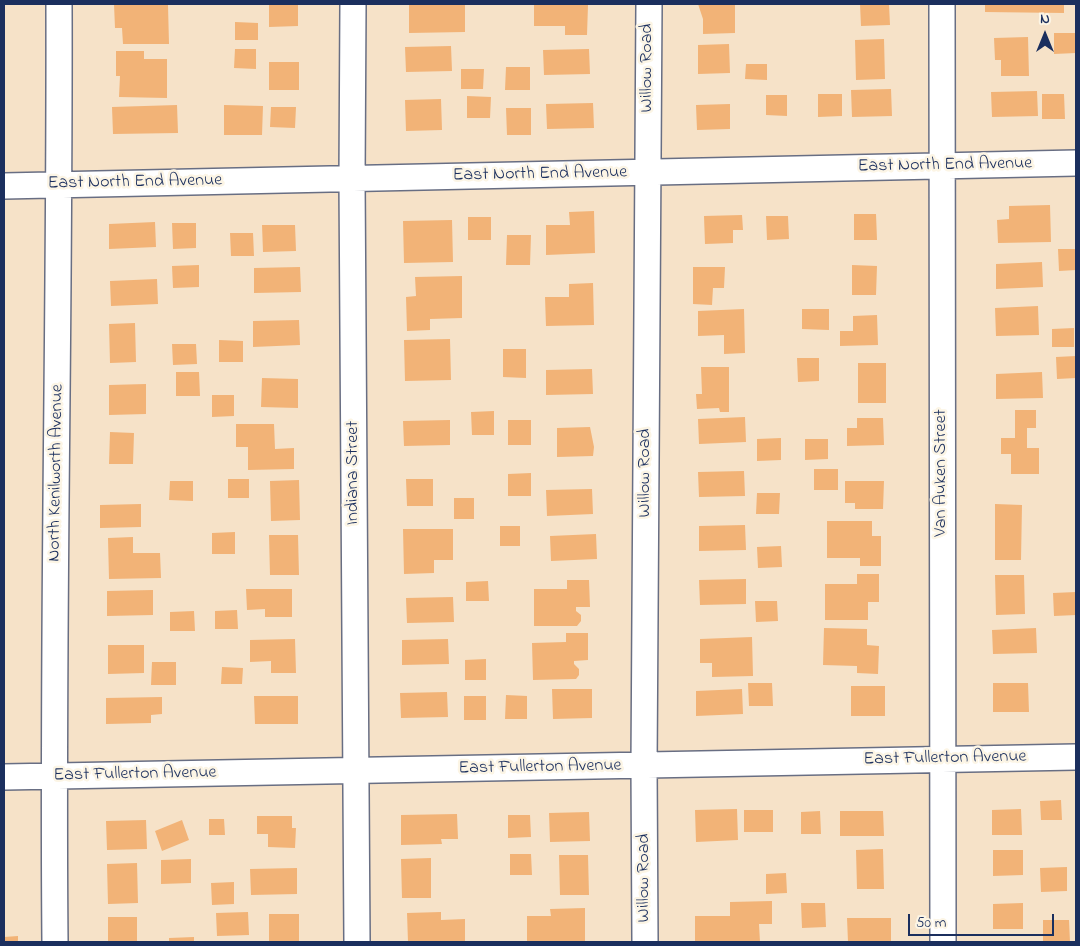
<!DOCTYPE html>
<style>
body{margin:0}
#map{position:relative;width:1080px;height:946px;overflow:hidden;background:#f6e2c8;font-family:"Indie Flower",sans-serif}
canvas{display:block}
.frame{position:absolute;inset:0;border:5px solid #1b2f5e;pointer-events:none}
.north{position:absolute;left:1020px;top:10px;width:50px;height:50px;-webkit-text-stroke:4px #fcf5e5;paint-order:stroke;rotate:0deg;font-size:14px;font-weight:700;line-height:20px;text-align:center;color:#1b2f5e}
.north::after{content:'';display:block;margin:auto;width:18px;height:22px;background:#1b2f5e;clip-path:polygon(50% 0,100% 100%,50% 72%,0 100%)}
.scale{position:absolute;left:908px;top:914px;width:146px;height:22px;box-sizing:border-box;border:2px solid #1b2f5e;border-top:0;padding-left:6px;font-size:15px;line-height:18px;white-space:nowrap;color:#1b2f5e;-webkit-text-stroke:4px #fcf5e5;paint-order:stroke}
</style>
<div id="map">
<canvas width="1080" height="946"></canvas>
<div class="frame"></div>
<div class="north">N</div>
<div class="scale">50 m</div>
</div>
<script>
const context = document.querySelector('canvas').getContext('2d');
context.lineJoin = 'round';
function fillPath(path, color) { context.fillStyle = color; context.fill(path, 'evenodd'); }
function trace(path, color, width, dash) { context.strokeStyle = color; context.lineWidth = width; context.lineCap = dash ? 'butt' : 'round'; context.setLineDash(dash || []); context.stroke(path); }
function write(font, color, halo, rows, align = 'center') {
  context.font = font + ' "Indie Flower",sans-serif'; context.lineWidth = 5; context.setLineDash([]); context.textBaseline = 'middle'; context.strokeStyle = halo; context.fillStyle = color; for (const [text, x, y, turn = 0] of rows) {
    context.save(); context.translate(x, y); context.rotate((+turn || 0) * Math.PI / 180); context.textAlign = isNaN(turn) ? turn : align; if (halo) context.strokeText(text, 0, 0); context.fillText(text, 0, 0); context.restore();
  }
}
fillPath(new Path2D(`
 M114,4L168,5L169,44H123L122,28H115Z
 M269,4H298V26L269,27Z
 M409,4H465V32L409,33Z
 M534,4L588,5L587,35H565V26H534Z
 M698,4H735V33L703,34V19Z
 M860,4H889L890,25L861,26Z
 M985,4H1064V13L985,12Z
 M235,22L258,23V40H235Z
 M1054,33H1076V53L1054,54Z
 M1028,37L1029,76H1001V60H995L994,38Z
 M884,39L885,79L856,80L855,40Z
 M729,44L730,73L698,74V45Z
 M451,46L452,71L406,72L405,47Z
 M235,49H256V69L234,68Z
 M589,49L590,74L544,75L543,50Z
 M116,51H144V59H167V98L119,97L120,76H116Z
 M269,62H299V90H269Z
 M746,64H767V80L745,79Z
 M506,67H530V90H505Z
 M461,69H484L483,89H461Z
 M891,89L892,116L852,117L851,90Z
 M1037,91L1038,116L992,117L991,92Z
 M818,94H842V116L818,117Z
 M1042,94H1064L1065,119H1042Z
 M766,95H787V116L766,115Z
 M467,96L491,97L490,118H467Z
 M441,99L442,130L406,131L405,100Z
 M593,103L594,128L547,129L546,104Z
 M730,104V129L697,130L696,105Z
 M177,105L178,133L113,134L112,107Z
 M224,105L263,106L262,135H224Z
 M271,107H296L295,128L270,127Z
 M506,108H531V135H507Z
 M1050,205L1051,242L998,243L997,220L1009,219V206Z
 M594,211L595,253L546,255V225H570L569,212Z
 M854,214H876L877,240H854Z
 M742,215L743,230H733V243L705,244L704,216Z
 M766,216H788L789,239L767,240Z
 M468,217H491V240H468Z
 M452,220L453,262L404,263L403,221Z
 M155,222L156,247L109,249V224Z
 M172,223H196V248L173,249Z
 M262,225H295L296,251L263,252Z
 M230,233H253L254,256H231Z
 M507,235H531L530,265H506Z
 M1058,249H1076V270L1059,271Z
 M1042,262L1043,287L996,289V264Z
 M199,265V287L173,288L172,266Z
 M852,265L877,266L876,295H852Z
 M300,267L301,292L254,293V268Z
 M693,267H725L724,288H713L712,305L693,304Z
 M462,276V318L430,319V330L407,331L406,297L416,296L415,277Z
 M157,279L158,304L111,306L110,281Z
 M593,283L594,325L546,326L545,297H569V284Z
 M1038,306L1039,335L996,336L995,308Z
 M744,309L745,353L724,354V335L698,336V311Z
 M802,309H829V330L802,329Z
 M877,315L878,345L840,346V331H853V316Z
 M299,320L300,345L253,347V321Z
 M135,323L136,362L110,363L109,324Z
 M1074,328V347H1052V329Z
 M450,339L451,380L405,381L404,340Z
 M219,340L243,341V362H219Z
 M172,344H196L197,364L173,365Z
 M503,349H526V378L503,377Z
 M1076,356V378L1057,379L1056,357Z
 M797,358H819V381L798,382Z
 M858,363H886V403H858Z
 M701,367H729V412H720L719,408L697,409L696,394H702Z
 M592,369L593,394L546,395V370Z
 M176,372H199L200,396H176Z
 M1042,372L1043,398L996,399V374Z
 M262,378L298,379V408L261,407Z
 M146,384V414L109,415V385Z
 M212,395H234V416L212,417Z
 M1015,410H1036V428H1027V448H1039V474H1011V454H1001V438H1015Z
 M494,411V435H472L471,412Z
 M745,417L746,442L699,444L698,419Z
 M857,418H883L884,445L847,446V428H857Z
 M450,420V445L404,446L403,421Z
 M508,420H531V445H508Z
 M236,424H274L275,449L294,448V469L248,470V447H236Z
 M590,427L594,447L593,456L557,457V428Z
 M110,432L134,433L133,464H109Z
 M781,438V460L757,461V439Z
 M805,439H828V459L805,460Z
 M814,469H838V490H814Z
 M744,471L745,496L699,497L698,472Z
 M531,473V496H508V474Z
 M228,479H249V498H228Z
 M406,479H433V506H407Z
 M299,480L300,520L271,521L270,481Z
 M170,481H193V501L169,500Z
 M845,481H884L883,509H855V503H845Z
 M592,489L593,514L547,516L546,490Z
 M757,493H780L779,514H756Z
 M454,498H474V519H454Z
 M141,504V527L100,528V505Z
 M995,504L1022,505L1021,560H995Z
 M827,521H872V536H881V566H860V558H827Z
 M745,525L746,550L699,551V526Z
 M500,526H520V546H500Z
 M403,529H453V560H434V573L404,574Z
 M235,532V554H212V533Z
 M596,534L597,559L551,561L550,536Z
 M269,535H298L299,575H270Z
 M133,537V553H160L161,578L109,579L108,538Z
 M781,546L782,567L758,568L757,547Z
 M857,574H879V602H868V620H825V584H857Z
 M995,575H1024L1025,614L996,615Z
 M746,579V604L700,605L699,580Z
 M567,580H589L590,607H576V611L581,615V621L577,626H534V589H567Z
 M488,581L489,601H466V582Z
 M246,589H292V617H265V609L247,610Z
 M153,590V615L107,616V591Z
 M1076,592V615L1054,616L1053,593Z
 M453,597L454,622L407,623L406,598Z
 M755,601H777L778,621L756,622Z
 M237,610L238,629H215V611Z
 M194,611L195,631H170V612Z
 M824,628L867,629V645L879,646L878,674L857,673V666L823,665Z
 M1036,628L1037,653L993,654L992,630Z
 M566,633H588V660L574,661V664L579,669V675L576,679L533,680L532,643L566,642Z
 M752,637L753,676L712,677V663H700V639Z
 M295,639L296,673H271V661L250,662V640Z
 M448,639L449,664L402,665V640Z
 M108,645H144V673L108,674Z
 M486,659V680H465V660Z
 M152,662H176V685H151Z
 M222,667L243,668L242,684H221Z
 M748,683H772L773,706H749Z
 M993,683H1028L1029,712H993Z
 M851,686H885V716H851Z
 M552,689H592V718L553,719Z
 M742,689L743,714L696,716V691Z
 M447,692L448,717L401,718L400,693Z
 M506,695L527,696V719H505Z
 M254,696H298V724H255Z
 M464,696H486V720H464Z
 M162,697V714L151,715V723L106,724V698Z
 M1061,800L1062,820H1041L1040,801Z
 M737,809L738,840L696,842L695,810Z
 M1021,809L1022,835H992V810Z
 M744,810H773V832H744Z
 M820,811L821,834H801V812Z
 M840,811H883L884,836H840Z
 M589,812L590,841L550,842L549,813Z
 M457,814L458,839H441L442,844L401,845V815Z
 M508,815H530L531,837L508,838Z
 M257,816H292V828H296L295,848L268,847V834H257Z
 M209,819H224L225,835H209Z
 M146,820L147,849L107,850L106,821Z
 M182,820L189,840L162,851L155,831Z
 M883,849L884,889H857L856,850Z
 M993,850H1023V875L993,876Z
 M510,854H531L532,875H510Z
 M559,855H588L589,895H560Z
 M431,858V898H402L401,859Z
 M191,859V883L161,884V860Z
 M137,863L138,903L108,904L107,864Z
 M1067,867V891L1041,892L1040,868Z
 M297,868V894L251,895L250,869Z
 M786,873L787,893L766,894V874Z
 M234,882V904L212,905L211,883Z
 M772,901V924H759L760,942H695V916H730V902Z
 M801,903H825L826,927L802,928Z
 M1023,903V929H993V904Z
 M585,908V942H527V916H551L550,909Z
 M248,912L249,935L217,936L216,913Z
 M441,912V920L465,919V942H408L407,913Z
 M269,914H299V942H269Z
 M108,917H137V942H108Z
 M847,918H891V942H848Z
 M1043,920H1069L1070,942H1043Z
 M18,936V942H4V937Z
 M194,937V942H169V938Z`), '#f2b377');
const minor = new Path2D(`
 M353,4L352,179L357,942
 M942,4L943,942
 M4,186L1076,163
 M4,777L1076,757
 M55,942C52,629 60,317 59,4
 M645,942L644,766L649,4`);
trace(minor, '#686e83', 28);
trace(minor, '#fff', 25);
write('18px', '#1b2f5e', '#fcf5e5', [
 ["Willow Road",648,68,-90],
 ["East North End Avenue",945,166,-1],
 ["East North End Avenue",540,175,-1],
 ["East North End Avenue",135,183,-1],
 ["North Kenilworth Avenue",57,473,-89],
 ["Indiana Street",354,473,-90],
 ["Willow Road",646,473,-90],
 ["Van Auken Street",942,473,-90],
 ["East Fullerton Avenue",945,759,-1],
 ["East Fullerton Avenue",540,768,-1],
 ["East Fullerton Avenue",135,775,-1],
 ["Willow Road",645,878,-90]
]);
</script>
